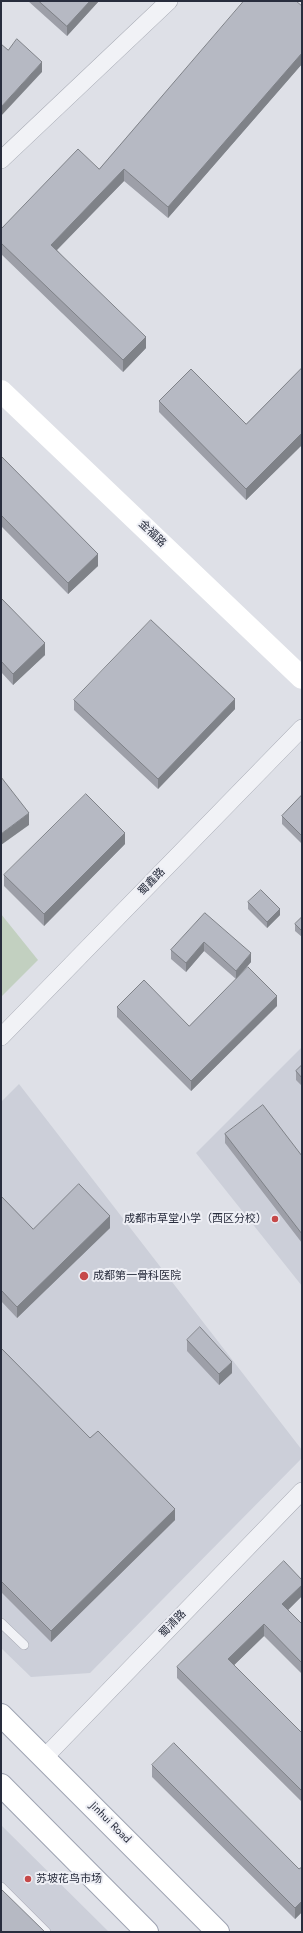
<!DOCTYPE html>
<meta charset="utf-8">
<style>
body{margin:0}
#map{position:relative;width:303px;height:1933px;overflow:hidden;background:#dee0e7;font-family:Jost,sans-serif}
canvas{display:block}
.frame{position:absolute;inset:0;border:2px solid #282d3d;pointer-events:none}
</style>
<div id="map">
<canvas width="303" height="1933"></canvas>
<div class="frame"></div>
</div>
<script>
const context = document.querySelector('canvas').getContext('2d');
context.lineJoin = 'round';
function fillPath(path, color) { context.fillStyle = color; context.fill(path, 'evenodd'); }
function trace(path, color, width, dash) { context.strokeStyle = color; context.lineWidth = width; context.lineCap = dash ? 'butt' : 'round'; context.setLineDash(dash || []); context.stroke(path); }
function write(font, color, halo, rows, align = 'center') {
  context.font = font + ' Jost,"Noto Sans SC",sans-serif'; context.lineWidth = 4; context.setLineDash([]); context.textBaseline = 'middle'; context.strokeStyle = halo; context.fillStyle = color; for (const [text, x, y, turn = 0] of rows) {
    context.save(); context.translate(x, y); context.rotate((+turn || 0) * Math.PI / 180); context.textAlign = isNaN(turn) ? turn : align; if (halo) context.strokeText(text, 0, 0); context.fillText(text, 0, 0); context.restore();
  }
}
fillPath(new Path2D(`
 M302,1047V1286L196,1153Z
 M19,1084L302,1450V1458L90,1673L31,1677L1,1648V1102Z
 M1,1825L109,1932H1Z`), '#cccfd9');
fillPath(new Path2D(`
 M1,914L38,960L1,997Z`), '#c2d0c0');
const lane = new Path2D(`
 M1,1623L24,1645
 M1,1887L46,1932`);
const street = new Path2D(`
 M1,160L169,1
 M1,1037L302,728
 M44,1758L302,1491`);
const primary = new Path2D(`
 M1,1715L218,1932
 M1,1785L147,1932`);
trace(lane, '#a4a7b1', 10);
trace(street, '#a4a7b1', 18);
trace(primary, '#9ea3b2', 24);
trace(lane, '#f1f2f6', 9);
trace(street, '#f1f2f6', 17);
trace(new Path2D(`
 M1,391L302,678`), '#fff', 22);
trace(primary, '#fff', 22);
fillPath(new Path2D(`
 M28,1H99L67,36Z
 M302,6V64L168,218L124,181L57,250L146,348L123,372L1,254V229L99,169Z
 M302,368V445L246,500L159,412V401L246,424Z
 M1,456L98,566L68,594L1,526Z
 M1,598L45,655L13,685L1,672Z
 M74,700L235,709L158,789L74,710Z
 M302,795V844L282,824V816Z
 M125,844L44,926L4,886V875Z
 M248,902L280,915L267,928L248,909Z
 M205,913L251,962L236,979L204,951L186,972L171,959V950Z
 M302,917V937L295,931V924Z
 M277,1006L191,1091L117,1017V1007L189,1026Z
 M302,1065V1086L296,1080V1071Z
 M225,1134L302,1156V1243L225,1143Z
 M1,1196L33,1229L110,1228L17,1318L1,1301Z
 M187,1340L232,1373L219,1385L187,1351Z
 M1,1348L90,1438L175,1520L51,1642L1,1592Z
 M302,1580V1596L288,1610L302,1624V1674L264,1636L234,1665L302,1733V1802L177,1678V1667Z
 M152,1765L299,1869L302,1867V1912L295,1919L152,1777Z`), '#9d9fa8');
fillPath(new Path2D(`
 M90,1H99L67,36V26Z
 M302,53V64L168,218V207Z
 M42,62V72L1,116V107Z
 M124,169V181L51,256V245Z
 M146,337V348L123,372V360Z
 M302,433V445L246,500V489Z
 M98,554V566L68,594V583Z
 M45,643V655L13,685V674Z
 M235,699V709L158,789V779Z
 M29,813V825L1,845V834Z
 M125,833V844L44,926V914Z
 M280,909V915L267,928V922Z
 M204,942V951L186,972V963Z
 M251,953V962L236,979V971Z
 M277,996V1006L191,1091V1081Z
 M110,1216V1228L17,1318V1307Z
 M232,1362V1373L219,1385V1374Z
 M175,1509V1520L51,1642V1631Z
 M302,1585V1596L282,1616V1604Z
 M264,1624V1636L228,1671V1659Z
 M302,1901V1912L295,1919V1908Z`), '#7f8288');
const building = new Path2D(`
 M39,1H90L67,26Z
 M244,1H296L302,6V53L168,207L124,169L51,245L146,337L123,360L1,243V229L78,149L99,169Z
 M17,39L42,62L1,107V44L8,50Z
 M302,368V433L246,489L159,401L191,369L246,424Z
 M1,456L98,554L68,583L1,515Z
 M1,598L45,643L13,674L1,661Z
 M151,620L235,699L158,779L74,700Z
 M1,777L29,813L1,834Z
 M86,794L125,833L44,914L4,875Z
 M302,795V836L282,816Z
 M261,890L280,909L267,922L248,902Z
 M205,913L251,953L236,971L204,942L186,963L171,950Z
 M302,917V931L295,924Z
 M248,967L277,996L191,1081L117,1007L144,980L189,1026Z
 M302,1065V1078L296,1071Z
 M263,1105L302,1156V1234L225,1134Z
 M79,1184L110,1216L17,1307L1,1290V1196L33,1229Z
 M200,1327L232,1362L219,1374L187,1340Z
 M1,1348L90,1438L98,1431L175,1509L51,1631L1,1581Z
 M284,1561L302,1580V1585L282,1604L302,1624V1663L264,1624L228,1659L302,1733V1791L177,1667Z
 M174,1743L299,1869L302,1867V1901L295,1908L152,1765Z
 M1,1889L45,1932H1Z`);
fillPath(building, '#b6b9c3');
trace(building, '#7f8288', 1);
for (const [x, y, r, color] of [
 [275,1219,4,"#c64949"],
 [84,1276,5,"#c64949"],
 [28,1879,4,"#c64949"]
]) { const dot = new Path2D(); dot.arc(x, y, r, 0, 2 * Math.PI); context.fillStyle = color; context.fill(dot); trace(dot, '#eeeff5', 1.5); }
write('11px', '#282d3d', '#eeeff5', [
 ["金福路",152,534,44],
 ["蜀鑫路",152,882,-46],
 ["蜀清路",173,1624,-46],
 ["Jinhui Road",110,1823,45]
]);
write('11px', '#282d3d', '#eeeff5', [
 ["成都市草堂小学（西区分校）",267,1219,"right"],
 ["成都第一骨科医院",93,1276],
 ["苏坡花鸟市场",36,1879]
], 'left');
</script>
